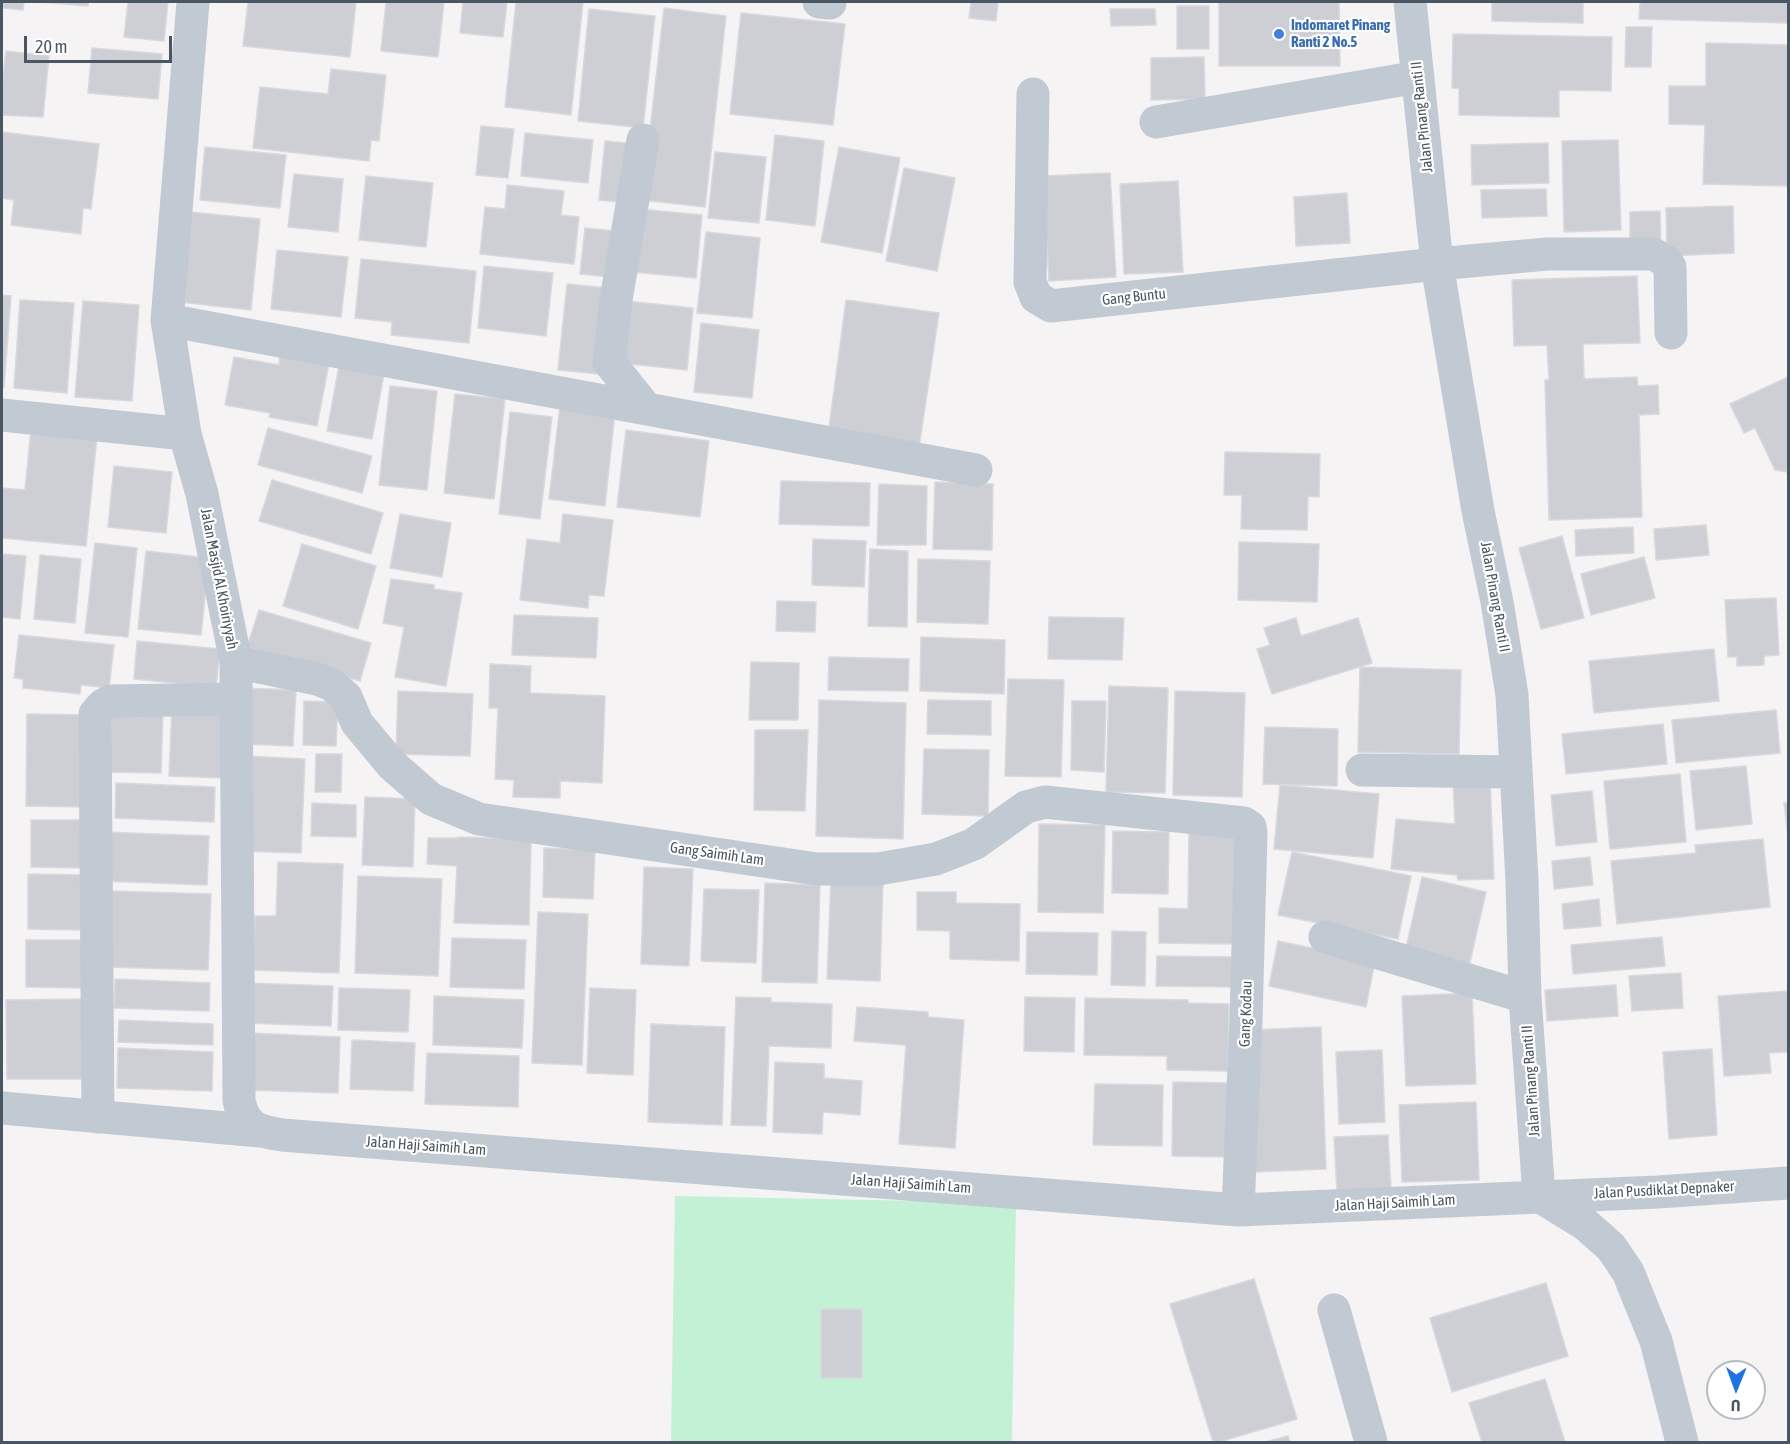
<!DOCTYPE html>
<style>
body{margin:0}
#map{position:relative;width:1790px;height:1444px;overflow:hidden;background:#f5f3f3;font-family:"Asap Condensed",sans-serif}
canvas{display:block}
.frame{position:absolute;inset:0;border:3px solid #4a5661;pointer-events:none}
.north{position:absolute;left:1706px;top:1360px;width:60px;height:60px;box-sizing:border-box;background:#fff;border:2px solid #b7bbc0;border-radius:50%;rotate:181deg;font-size:16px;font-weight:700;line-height:24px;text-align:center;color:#4a5661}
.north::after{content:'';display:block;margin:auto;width:21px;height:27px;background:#1a73e8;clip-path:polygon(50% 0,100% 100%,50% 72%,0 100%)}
.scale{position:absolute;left:24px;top:36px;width:148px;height:27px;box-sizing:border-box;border:3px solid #4a5661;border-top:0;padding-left:8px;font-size:18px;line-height:21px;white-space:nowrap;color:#4a5661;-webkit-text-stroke:4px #fff;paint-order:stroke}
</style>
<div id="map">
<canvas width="1790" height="1444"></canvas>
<div class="frame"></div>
<div class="north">U</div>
<div class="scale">20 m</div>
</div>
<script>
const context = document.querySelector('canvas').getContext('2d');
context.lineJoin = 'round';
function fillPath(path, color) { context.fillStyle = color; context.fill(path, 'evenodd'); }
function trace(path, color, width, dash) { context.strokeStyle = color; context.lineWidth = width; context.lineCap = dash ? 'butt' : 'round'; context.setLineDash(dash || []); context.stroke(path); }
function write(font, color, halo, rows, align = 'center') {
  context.font = font + ' "Asap Condensed",sans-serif'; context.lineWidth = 4.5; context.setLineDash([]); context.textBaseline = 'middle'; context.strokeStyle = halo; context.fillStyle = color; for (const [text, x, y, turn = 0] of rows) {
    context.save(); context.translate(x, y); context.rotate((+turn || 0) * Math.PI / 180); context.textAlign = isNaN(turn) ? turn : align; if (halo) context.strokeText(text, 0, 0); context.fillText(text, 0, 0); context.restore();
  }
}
fillPath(new Path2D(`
 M675,1196L1016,1203L1012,1442H671Z`), '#c3f1d5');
const building = new Path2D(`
 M2,2H24L23,10L2,8Z
 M40,2H88V6Z
 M128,2H168L164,41L124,37Z
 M248,2H356L350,57L243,46Z
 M386,2H444L438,57L381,51Z
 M463,2H507L503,37L460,33Z
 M516,2H583L571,115L505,107Z
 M971,2H998L996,21L969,18Z
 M1219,2H1339L1340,66H1219Z
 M1492,2H1583V23L1492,21Z
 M1640,2H1788V23L1639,19Z
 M1177,6H1209V49H1177Z
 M664,8L726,16L705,207L642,200Z
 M589,9L655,16L643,128L578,121Z
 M1110,9H1155L1156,25L1111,26Z
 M741,13L845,24L833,125L730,114Z
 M1626,27H1652L1651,67H1625Z
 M1453,34L1612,37L1611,91L1559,90V117L1459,115V88H1452Z
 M1706,43L1788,45V186L1703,184L1705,125L1669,124V86H1706Z
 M92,48L162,54L158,99L88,93Z
 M6,51L49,56L43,117L2,115V84Z
 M1204,57L1205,99L1151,100V58Z
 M331,69L386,75L379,141L371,140L369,161L253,148L260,87L328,94Z
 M481,126L514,129L508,178L476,175Z
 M2,132L99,144L91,209L83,208L81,234L11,225L14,200L2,198Z
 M525,133L593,140L588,183L521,176Z
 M775,135L824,141L815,226L766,220Z
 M1618,140L1621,230L1564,232L1562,141Z
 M605,141L637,144L630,203L599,200Z
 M1548,143L1549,183L1472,185L1471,145Z
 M205,147L286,155L280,208L200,200Z
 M839,147L900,158L882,253L821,242Z
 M715,152L766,157L759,223L708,218Z
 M904,168L955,178L937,271L886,261Z
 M1110,173L1116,277L1049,281L1043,176Z
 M294,174L343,179L338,232L288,227Z
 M366,176L433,183L426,247L359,240Z
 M1178,181L1183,272L1124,274L1120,184Z
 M507,185L564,191L561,215L579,217L574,264L480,254L485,207L505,209Z
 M1546,189L1547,216L1482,218L1481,190Z
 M1347,193L1350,243L1296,246L1294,197Z
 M1733,206L1734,253L1667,256L1666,208Z
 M639,209L702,215L696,278L633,272Z
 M1660,211L1661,249L1630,250V212Z
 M190,212L260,219L251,310L180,302Z
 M585,228L615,231L610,277L580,274Z
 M706,232L760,238L752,318L697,313Z
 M277,250L348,257L341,317L271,309Z
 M361,259L476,271L469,343L391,335L392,322L355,318Z
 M484,266L553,273L546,336L478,328Z
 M1637,276L1640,343L1583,344L1584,379L1637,377L1638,386L1658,385L1659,414L1639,415L1642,517L1549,520L1545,380H1549L1547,345L1514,346L1512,280Z
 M567,284L608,288L599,374L558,370Z
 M2,295L11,296L4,387L2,386Z
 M20,300L74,303L67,393L14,388Z
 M617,300L693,308L687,370L611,362Z
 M846,300L939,313L919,448L828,435Z
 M83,301L139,305L132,401L75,397Z
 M701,323L759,330L752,398L694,392Z
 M280,354L329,363L317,426L269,417L270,413L225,405L234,357L279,365Z
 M339,366L384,374L372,439L327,431Z
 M1788,377V472L1775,470L1755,428L1744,433L1730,404Z
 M390,386L437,391L427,490L379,485Z
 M455,394L505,399L494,499L444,493Z
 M560,406L615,412L605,506L549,499Z
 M510,412L552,417L540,519L499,514Z
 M268,428L372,456L362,493L258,465Z
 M31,429L97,436L86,546L2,538V488L25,490Z
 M626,430L709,441L700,517L617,507Z
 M1225,452L1320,454L1319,497L1308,496L1307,530L1241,529L1242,495H1224Z
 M114,466L172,472L166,533L108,527Z
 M272,480L383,513L371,554L259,521Z
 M781,481L870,483L869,526L779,524Z
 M935,482L993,484L992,550L933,549Z
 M879,484L927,486L926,545H877Z
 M400,514L451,523L442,577L390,568Z
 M563,514L613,520L604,596L589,595L588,608L520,600L527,539L560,543Z
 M1706,525L1709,555L1656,560L1654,529Z
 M1633,527L1634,553L1576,556L1575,530Z
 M1562,536L1584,618L1541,629L1519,548Z
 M813,539L866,541L864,587L812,585Z
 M1239,542L1319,544L1317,602L1238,600Z
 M95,543L137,548L128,637L85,633Z
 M302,544L376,566L358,629L283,606Z
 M870,549L908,551L907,627L868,626Z
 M146,551L209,558L201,635L138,629Z
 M2,554L26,556L20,619L2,617Z
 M40,555L81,559L75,623L34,619Z
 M1644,557L1655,598L1591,615L1581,574Z
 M918,559L990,561L988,624L917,622Z
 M391,579L434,585V589L462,593L446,686L395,677L404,627L383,623Z
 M1776,598L1779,655L1764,656V665L1737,666V657H1728L1725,600Z
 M777,601L816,602L815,632L776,631Z
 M259,610L371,643L360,681L247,647Z
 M514,615L598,618L596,658L512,655Z
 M1049,617L1124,618L1122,660L1048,659Z
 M1296,618L1301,636L1358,618L1372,663L1272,694L1257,649L1270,645L1264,628Z
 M19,635L114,645L109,688L81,685L80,694L23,688V679L14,678Z
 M921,637L1005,640L1004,694L920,691Z
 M137,641L220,649L216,687L134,679Z
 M1714,649L1719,701L1594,713L1589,661Z
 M829,657L909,659L908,691L828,690Z
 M751,662L799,663L798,720H749Z
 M490,664L531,666L530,693L605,696L602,783L560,781V798L513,797L514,780L495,779L498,708H489Z
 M1360,667L1461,670L1459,754L1358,752Z
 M1008,679L1064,680L1061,777L1005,776Z
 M1109,686L1168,688L1165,793L1106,792Z
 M244,688L296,690L293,746L242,744Z
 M398,691L473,694L470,756L396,754Z
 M1175,691L1245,693L1242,797L1173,795Z
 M819,700L906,703L903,839L816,836Z
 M928,700L991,701V735L927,734Z
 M304,701L338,702L336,746L303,745Z
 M1072,701H1106L1104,772L1071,770Z
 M172,707L227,709L225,778L169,776Z
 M112,708L163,710L161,773L109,772Z
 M1776,710L1780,753L1676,763L1672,720Z
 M27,714L88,715L87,807L26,806Z
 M1663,724L1667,764L1566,774L1562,734Z
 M1265,727L1338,729L1337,786L1263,784Z
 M755,730H808L805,811L754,810Z
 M924,749L989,750L988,816L922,814Z
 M316,754H342L341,792H315Z
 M244,756L305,759L301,853L241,851Z
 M1746,766L1752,824L1696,830L1690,771Z
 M1680,774L1686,842L1610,849L1604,781Z
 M1490,778L1494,879L1458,880L1457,875L1391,869L1396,819L1455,824L1453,779Z
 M116,783L215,787L214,822L115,818Z
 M1280,785L1379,794L1373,858L1274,849Z
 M1592,791L1597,842L1556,846L1551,795Z
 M365,797L415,799L413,867L362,865Z
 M312,803L356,805V837L311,836Z
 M1784,803H1788V836Z
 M31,820H86L85,868L31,867Z
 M1039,824L1105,825L1103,913L1038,912Z
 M1189,829L1243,830L1234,944L1159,943V908L1188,909Z
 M1113,831L1169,832L1168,894L1112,893Z
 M105,832L209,836L207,885L103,881Z
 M458,837L531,839L529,925L454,923L457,866L427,864L428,838H458Z
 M1763,839L1770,907L1617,924L1611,861L1696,853L1695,845Z
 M544,848L595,850L593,899L543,897Z
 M1292,852L1411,876L1398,939L1278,915Z
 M1590,857L1593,885L1554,889L1552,861Z
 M278,862L343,864L339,973L253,970L255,916H276Z
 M644,867L693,869L689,966L641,964Z
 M28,874L83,875V930L28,929Z
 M358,876L442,879L438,976L355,973Z
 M1422,877L1486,892L1468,971L1404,957Z
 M831,879L883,880L880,981L827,979Z
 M765,883L820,885L817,983L762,982Z
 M704,889L759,890L756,963L701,961Z
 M110,891L211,894L208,970L107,967Z
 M917,892H956V903L1020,904L1019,961L950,959V931L917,930Z
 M1599,899L1601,926L1564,929L1562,904Z
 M538,912L588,914L582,1065L532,1063Z
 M1112,931L1146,932L1145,986L1111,985Z
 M1027,932L1098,933L1097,975L1026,974Z
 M1662,937L1665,966L1573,974L1571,945Z
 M452,938L526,940L524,989L450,987Z
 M26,940H89L88,988L26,987Z
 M1278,941L1375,961L1366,1007L1269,986Z
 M1157,956L1232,957V987L1156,986Z
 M1681,973L1683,1008L1632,1011L1629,976Z
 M115,979L210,983L209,1011L114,1008Z
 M246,983L333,986L331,1026L245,1023Z
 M1616,985L1618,1016L1547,1021L1545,990Z
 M339,988L410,990L408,1032L338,1030Z
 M590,988L636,990L633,1075L587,1073Z
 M1788,991V1052L1769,1053L1771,1073L1724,1076L1718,996Z
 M1472,993L1476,1084L1406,1086L1402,996Z
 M434,996L524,1000L522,1048L433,1045Z
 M736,997L771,998V1002L832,1004L831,1048L769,1046L766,1126L731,1125Z
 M1025,997L1075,998L1074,1052L1024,1051Z
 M1085,998L1188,1000V1003L1229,1004L1228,1071L1167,1070V1056L1084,1055Z
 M85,999L86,1079H7L6,1000Z
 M857,1007L928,1012V1017L964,1020L955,1148L899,1144L906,1045L854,1041Z
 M119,1020L213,1024V1045L118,1042Z
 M651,1024L725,1027L722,1125L648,1122Z
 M1321,1027L1326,1169L1255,1172L1249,1030Z
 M248,1033L340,1037L338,1093L246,1090Z
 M352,1040L415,1043L413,1091L350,1089Z
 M118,1048L213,1052L212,1091L117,1088Z
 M1712,1049L1717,1135L1669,1139L1663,1052Z
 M1382,1050L1385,1122L1339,1124L1336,1052Z
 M427,1053L519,1056L518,1107L425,1104Z
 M775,1062L824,1064V1078L862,1081L860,1115L823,1112L822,1134L773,1132Z
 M1173,1082L1231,1083L1230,1157L1172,1156Z
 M1095,1084L1163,1085L1162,1146L1093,1145Z
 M1476,1102L1479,1180L1402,1182L1399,1105Z
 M1388,1135L1391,1190L1337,1191L1334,1137Z
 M1254,1279L1297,1419L1219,1442H1213L1170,1304Z
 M1546,1283L1568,1356L1452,1392L1430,1318Z
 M821,1309H862V1378H821Z
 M1545,1379L1565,1442H1482L1469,1403Z
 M1288,1436L1290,1442H1265Z`);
fillPath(building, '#cdcfd5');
trace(building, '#d7d9de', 1.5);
trace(new Path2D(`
 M193,2L167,320L185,434L202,494L236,662L239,1100C244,1127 257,1131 282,1135L1238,1210L1658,1192L1788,1183
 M819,2L830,3V2
 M1410,2L1437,264L1478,511L1497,602L1512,695L1522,881L1525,997L1539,1196
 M1033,94L1030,282L1036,297L1051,306L1437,264L1547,254H1653L1666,261L1670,267L1671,333
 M1156,122L1418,77
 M643,140L616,300L609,362L646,408
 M167,320L976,470
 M2,415L185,434
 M236,662L317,679L332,685L346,697L357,723L392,765L431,799L479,819L817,869H878L936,859L974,844L1026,807L1045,802L1244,823L1250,827L1251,833L1246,1020L1238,1210
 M1362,770L1515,772
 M1325,937L1525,997
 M2,1108L260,1131
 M98,1117L95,714L103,705L110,701L235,699
 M1539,1196L1586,1225L1611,1247L1628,1272L1656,1341L1682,1442
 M1334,1310L1371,1442`), '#c1cad2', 33);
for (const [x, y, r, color] of [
 [1279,34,6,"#3f7fe0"]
]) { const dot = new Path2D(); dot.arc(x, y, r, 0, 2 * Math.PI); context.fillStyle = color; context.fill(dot); trace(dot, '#fff', 2); }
write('bold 15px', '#366cbe', '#fff', [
 ["Indomaret Pinang",1291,25],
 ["Ranti 2 No.5",1291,42]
], 'left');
write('15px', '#4a5661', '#fff', [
 ["Jalan Pinang Ranti II",1422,117,-96],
 ["Gang Buntu",1134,297,-6],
 ["Jalan Masjid Al Khoiriyyah",219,579,79],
 ["Jalan Pinang Ranti II",1495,597,80],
 ["Gang Saimih Lam",717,854,8],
 ["Gang Kodau",1246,1014,-88],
 ["Jalan Pinang Ranti II",1531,1081,-94],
 ["Jalan Haji Saimih Lam",426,1146,4],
 ["Jalan Haji Saimih Lam",911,1184,4],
 ["Jalan Pusdiklat Depnaker",1664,1190,-3],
 ["Jalan Haji Saimih Lam",1395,1203,-3]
]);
</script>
